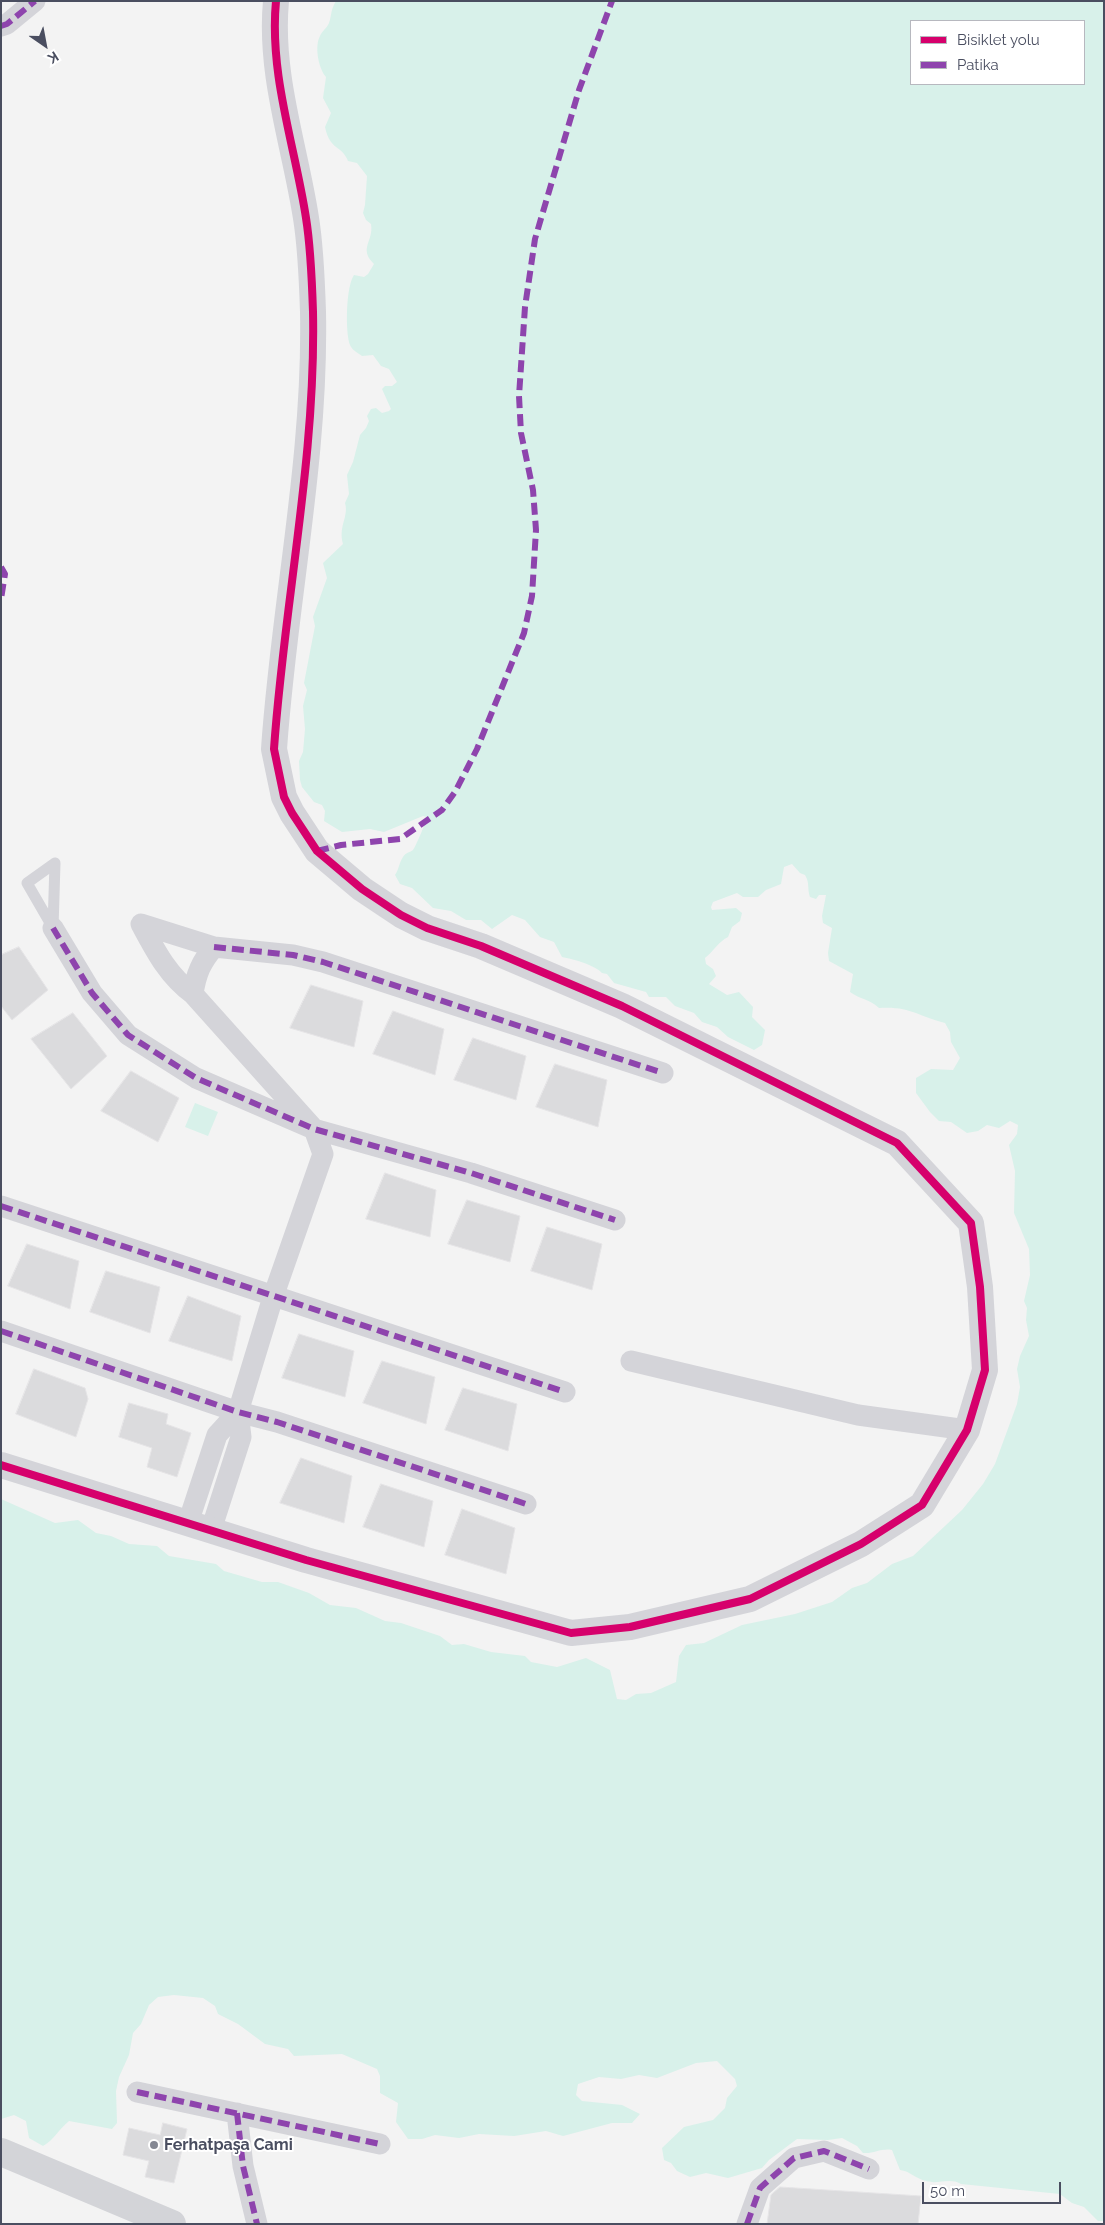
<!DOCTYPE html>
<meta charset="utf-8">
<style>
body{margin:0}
#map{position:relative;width:1105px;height:2225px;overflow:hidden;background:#f3f3f3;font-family:Raleway,sans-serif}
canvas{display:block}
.frame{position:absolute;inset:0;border:2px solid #4a4e60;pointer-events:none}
.legend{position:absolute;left:910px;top:20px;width:175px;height:65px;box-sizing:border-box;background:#fff;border:1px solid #b7b8bf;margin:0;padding:6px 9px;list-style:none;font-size:15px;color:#4a4e60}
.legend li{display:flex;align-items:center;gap:10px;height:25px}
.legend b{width:25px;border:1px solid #b7b8bf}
.north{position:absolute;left:20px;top:20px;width:50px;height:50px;-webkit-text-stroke:4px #fff;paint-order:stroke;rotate:147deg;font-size:14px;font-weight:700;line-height:20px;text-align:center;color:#4a4e60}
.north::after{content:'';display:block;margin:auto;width:18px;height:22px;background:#4a4e60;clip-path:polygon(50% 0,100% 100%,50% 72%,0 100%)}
.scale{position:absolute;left:922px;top:2182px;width:139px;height:22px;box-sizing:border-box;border:2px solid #4a4e60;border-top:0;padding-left:6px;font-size:15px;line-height:18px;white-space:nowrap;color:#4a4e60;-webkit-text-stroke:4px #fff;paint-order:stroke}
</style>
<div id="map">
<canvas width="1105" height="2225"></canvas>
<div class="frame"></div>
<ul class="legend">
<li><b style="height:6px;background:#d6006c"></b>Bisiklet yolu</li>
<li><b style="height:6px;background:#8e44ad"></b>Patika</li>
</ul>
<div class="north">K</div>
<div class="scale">50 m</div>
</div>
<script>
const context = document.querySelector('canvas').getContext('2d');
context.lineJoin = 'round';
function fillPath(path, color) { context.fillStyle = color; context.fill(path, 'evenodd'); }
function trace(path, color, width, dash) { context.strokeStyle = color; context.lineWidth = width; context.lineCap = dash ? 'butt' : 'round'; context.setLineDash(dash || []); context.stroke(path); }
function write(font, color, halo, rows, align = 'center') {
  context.font = font + ' Raleway,sans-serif'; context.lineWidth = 4; context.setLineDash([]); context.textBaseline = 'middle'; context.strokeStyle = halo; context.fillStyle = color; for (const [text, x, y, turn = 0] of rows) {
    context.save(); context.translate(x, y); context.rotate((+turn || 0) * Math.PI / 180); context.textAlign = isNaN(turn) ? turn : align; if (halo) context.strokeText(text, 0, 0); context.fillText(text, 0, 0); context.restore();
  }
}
fillPath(new Path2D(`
 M336,1H1104V2221H1098L1084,2207L1072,2203L1060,2194L961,2184C949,2177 938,2185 926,2181C916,2179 910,2171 900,2170L892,2150C881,2148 874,2154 863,2153L857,2146L842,2138L828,2140L797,2139L769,2160L762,2168L728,2178L706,2173L690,2177L677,2171L671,2163L664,2160L662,2148L684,2127L713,2120L725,2108L727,2098L737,2086L735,2079L717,2061L696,2063L657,2078L639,2075L621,2079L599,2077L578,2084L576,2095L582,2101L622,2105L640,2114L632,2123H612L563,2136L546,2131L514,2136L479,2134L459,2138L435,2135L422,2139H408L396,2122L398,2103L380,2093V2076L377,2069L342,2054L294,2056L288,2049L265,2044L238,2024L218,2014L215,2006L203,1998L174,1995L158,1997L149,2005L141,2024L133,2033L129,2055L119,2077L116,2091L117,2123L112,2129L69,2121C59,2129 54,2140 43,2146L29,2138L26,2121L14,2115L1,2119V1499L55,1523L78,1520L96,1533L111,1536L129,1544L157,1546L169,1556L216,1564L224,1571L262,1582H278L309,1593L330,1605L356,1608L385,1621L401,1623L440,1636L452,1645L464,1644L491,1652L525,1656L531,1662L557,1667L586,1658L610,1670L617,1699L626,1700L636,1694L651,1693L676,1682L679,1656L686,1645L704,1643L742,1625L795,1614L832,1602L852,1588L867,1583L892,1564L913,1556L962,1510L983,1484L995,1464L1017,1404L1020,1387L1017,1369L1020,1356L1029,1336L1026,1320L1027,1308L1024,1301L1030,1275L1029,1249L1014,1213L1015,1171L1009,1145L1017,1134L1018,1125L1010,1121L999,1128L987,1125L978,1131L967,1133L951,1122L939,1121L930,1112L916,1093V1078L931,1069L953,1070L960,1058L951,1042L950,1032L945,1023C918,1016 910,1006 879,1008C868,998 861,1000 850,992L853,974L829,961L828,953L832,928L823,923L822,916L826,895H819L816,899L810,897C807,889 810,883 805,875L800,873L792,864L784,867L781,884L766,890L758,897H743L737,893L713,902L711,907L712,910L736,908L742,913L740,921L732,927L728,937C718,942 714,951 705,958L706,964L713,969L716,976L709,984L727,995L739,992L753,1007L752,1017L765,1030L762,1045L754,1050L728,1037L717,1027L702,1022L694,1013L675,1006L666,997H649L646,992L614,983L607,974L602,973C595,965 573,959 562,957L554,942L540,937L525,920L512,915L492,929L481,920H466L451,911L433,908L412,888L400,884L395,875C399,869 399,863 403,857C406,852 409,853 413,850C415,848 427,820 427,817L423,816L384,832L370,829L342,832L324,821L325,811L322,805L314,802L302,787L300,780L299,761L303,752L305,729L303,706L307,690L304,683L315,626L313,617L327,578L323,563L343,544C338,526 349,517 345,503L349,494L347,475L353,462L360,435L366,428L369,421L367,416L371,409L376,408L382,413L389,411L391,409L382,389L385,386H392L397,382L389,369L381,366L373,355L362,356C358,353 352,350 350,345C345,332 346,286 354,275L364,277L368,274L374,264C358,248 374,242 371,224L366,220L363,213L365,205L367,176L357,163L348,161C342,145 330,151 325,127L331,113L323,98L326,77C319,69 314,47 320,36C322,31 327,28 329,23C332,15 330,11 336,1ZM911,21H1084V84H911Z
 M195,1103L218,1112L208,1136L185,1127Z`), '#d8f1ea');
const building = new Path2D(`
 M19,947L48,990L12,1020L1,1006V955Z
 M311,985L363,1001L354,1047L290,1028Z
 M393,1011L444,1029L435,1075L373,1054Z
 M73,1013L107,1056L71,1089L31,1039Z
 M473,1038L526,1056L516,1100L454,1080Z
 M555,1064L607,1080L598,1127L536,1107Z
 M131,1071L179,1098L158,1142L101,1111Z
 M385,1173L436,1190L430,1237L366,1219Z
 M467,1200L520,1216L510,1262L448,1244Z
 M547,1227L602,1244L592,1290L531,1271Z
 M27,1244L79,1261L70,1309L8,1286Z
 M106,1271L160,1287L150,1333L90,1312Z
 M188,1296L241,1316L232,1361L169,1341Z
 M299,1334L354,1351L345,1397L282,1378Z
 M382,1361L435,1377L426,1424L363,1403Z
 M34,1369L85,1388L88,1399L76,1437L16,1414Z
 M463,1388L517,1404L508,1451L445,1430Z
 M129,1403L168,1414L166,1424L191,1433L177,1477L147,1467L152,1448L119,1437Z
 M301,1458L352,1476L344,1523L280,1503Z
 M381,1484L433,1501L424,1547L363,1527Z
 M462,1509L515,1528L506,1574L445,1555Z
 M163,2123L187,2129L174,2183L145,2177L149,2161L123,2155L129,2128L160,2135Z
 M780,2187L921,2196L918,2224H767L771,2195Z`);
fillPath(building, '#dbdbdd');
trace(building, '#e5e4e6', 1);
trace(new Path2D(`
 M55,863L53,928L27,883Z`), '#d4d4d9', 11);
trace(new Path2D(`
 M1,26L7,24L35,1
 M53,928L92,993L128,1035L196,1078L314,1129L471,1173L615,1220
 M193,994C196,974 201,962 214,947
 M1,1206L565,1392
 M1,1331L238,1412L277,1422L526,1504
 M631,1361L858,1415L967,1430
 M188,1523L217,1435L238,1412
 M211,1530L241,1437L238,1412L273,1297L323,1154L314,1129L193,994C168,976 155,950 141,924L214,947L293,955L323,962L663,1073
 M137,2092L380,2144
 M237,2113L243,2166L257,2224
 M747,2224L760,2188L794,2158L824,2151L869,2169`), '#d4d4d9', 21);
trace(new Path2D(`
 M1,1465L306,1560L571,1633L630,1627L750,1599L861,1544L922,1505L967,1430L985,1370L980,1287L971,1223L897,1143L622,1006L481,946L427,928L401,915L362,889L317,851L292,813L284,797L274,749C284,603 316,459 313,312C312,281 311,249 306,218C295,146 269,75 276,1`), '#d4d4d9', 26);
trace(new Path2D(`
 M1,2152L172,2224`), '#d3d4d8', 28);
trace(new Path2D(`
 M1,26L7,24L35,1
 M1,567L5,574L1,599
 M317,851L341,845L400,839L442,810L455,792L477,749L524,633L532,596L536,530L533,490L521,433L519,396L525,307L535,239L579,90L612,1
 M53,928L92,993L128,1035L196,1078L314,1129L471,1173L615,1220
 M214,947L293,955L323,962L663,1073
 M1,1206L565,1392
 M1,1331L238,1412L277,1422L526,1504
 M137,2092L380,2144
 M237,2113L243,2166L257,2224
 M747,2224L760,2188L794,2158L824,2151L869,2169`), '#8e44ad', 6, [12, 6]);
trace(new Path2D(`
 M1,1465L306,1560L571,1633L630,1627L750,1599L861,1544L922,1505L967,1430L985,1370L980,1287L971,1223L897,1143L622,1006L481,946L427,928L401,915L362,889L317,851L292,813L284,797L274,749C284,603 316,459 313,312C312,281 311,249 306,218C295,146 269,75 276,1`), '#d6006c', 8);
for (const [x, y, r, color] of [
 [154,2145,5,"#858893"]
]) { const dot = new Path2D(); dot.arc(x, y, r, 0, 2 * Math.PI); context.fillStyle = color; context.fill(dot); trace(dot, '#fff', 2); }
write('bold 16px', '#4a4e60', '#fff', [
 ["Ferhatpaşa Cami",164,2145]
], 'left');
</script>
